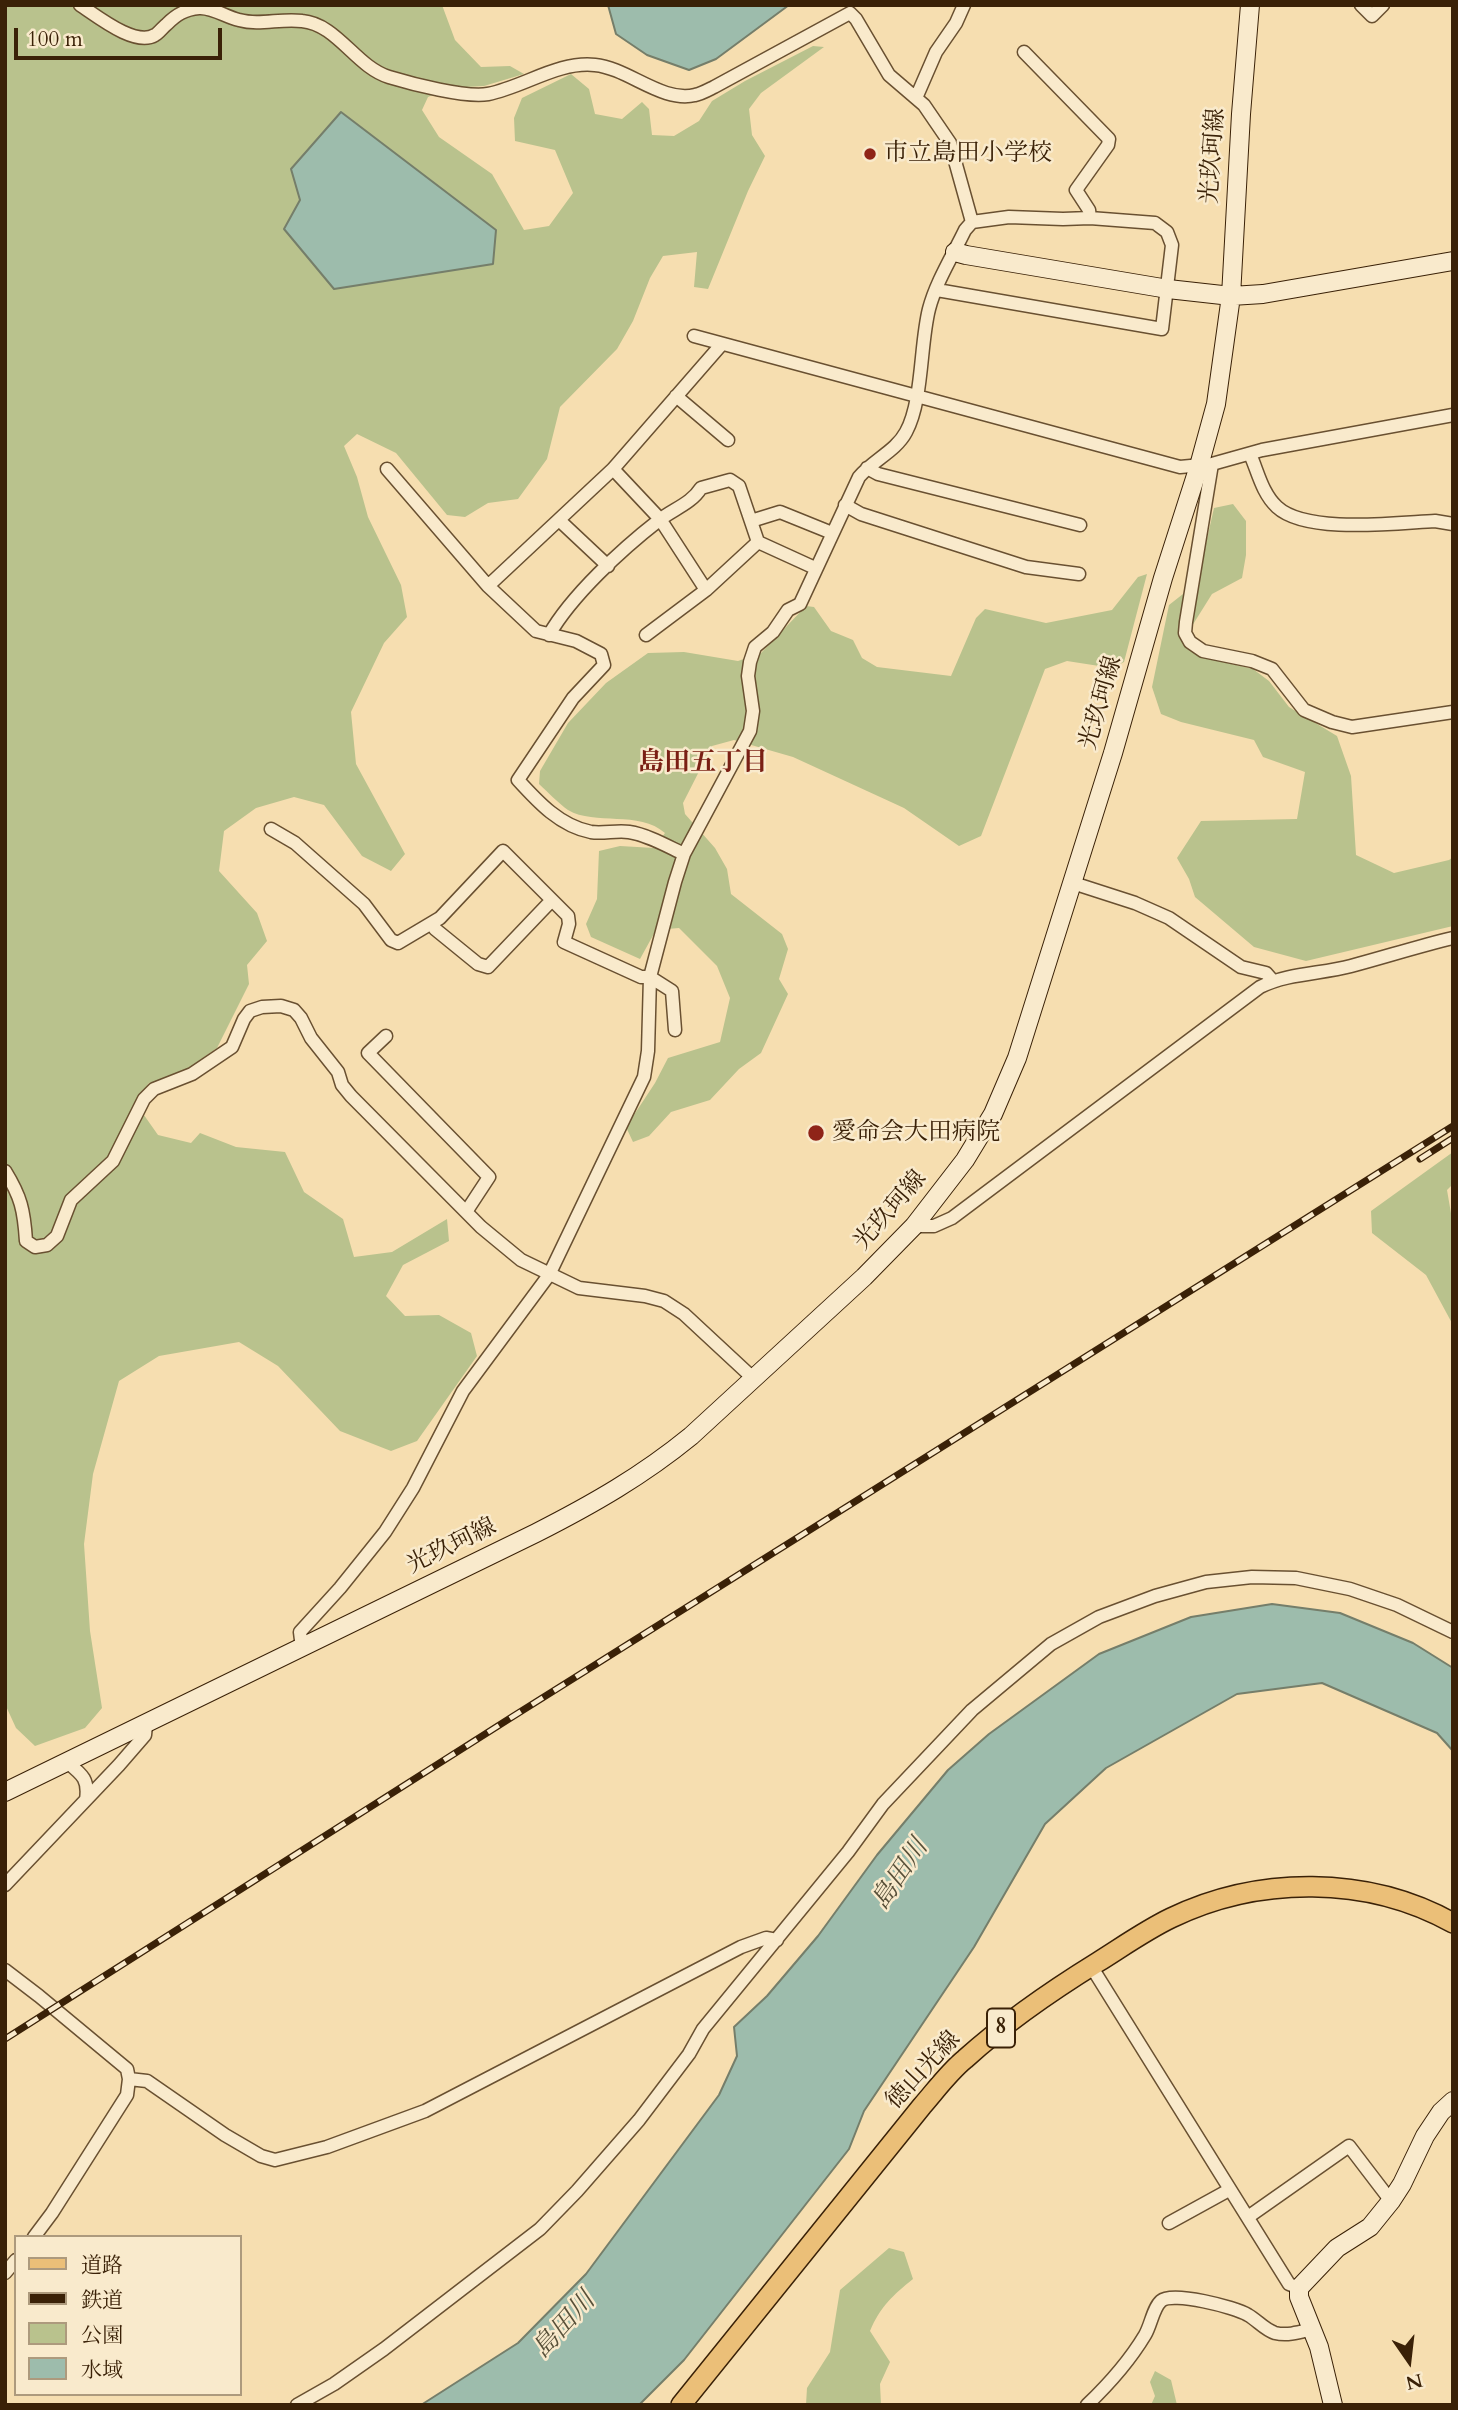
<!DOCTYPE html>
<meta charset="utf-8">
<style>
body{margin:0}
#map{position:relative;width:1458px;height:2410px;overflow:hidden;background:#f6deb0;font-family:Cardo,"Noto Serif JP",serif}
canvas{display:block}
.frame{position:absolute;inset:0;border:7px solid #3a2107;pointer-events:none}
.legend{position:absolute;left:14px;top:2235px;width:228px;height:161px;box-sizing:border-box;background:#f9eacc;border:2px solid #ad9a7d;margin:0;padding:9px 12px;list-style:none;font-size:21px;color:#3a2107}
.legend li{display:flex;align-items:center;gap:14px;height:35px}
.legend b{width:35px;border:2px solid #ad9a7d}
.north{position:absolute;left:1374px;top:2326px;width:70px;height:70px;-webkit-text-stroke:5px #f9eacc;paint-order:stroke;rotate:166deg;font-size:19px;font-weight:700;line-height:28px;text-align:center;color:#3a2107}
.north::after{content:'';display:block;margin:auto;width:24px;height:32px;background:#3a2107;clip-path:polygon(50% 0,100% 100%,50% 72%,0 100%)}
.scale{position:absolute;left:14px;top:28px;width:208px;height:32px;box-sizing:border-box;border:4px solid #3a2107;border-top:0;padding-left:9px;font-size:21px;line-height:24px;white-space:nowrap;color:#3a2107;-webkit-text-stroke:5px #f9eacc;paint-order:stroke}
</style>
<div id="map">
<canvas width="1458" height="2410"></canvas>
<div class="frame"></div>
<ul class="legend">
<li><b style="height:9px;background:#ebbf78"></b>道路</li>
<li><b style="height:9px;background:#3a2107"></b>鉄道</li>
<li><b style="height:19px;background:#b9c28d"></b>公園</li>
<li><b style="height:19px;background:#9dbcac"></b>水域</li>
</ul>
<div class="north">N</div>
<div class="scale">100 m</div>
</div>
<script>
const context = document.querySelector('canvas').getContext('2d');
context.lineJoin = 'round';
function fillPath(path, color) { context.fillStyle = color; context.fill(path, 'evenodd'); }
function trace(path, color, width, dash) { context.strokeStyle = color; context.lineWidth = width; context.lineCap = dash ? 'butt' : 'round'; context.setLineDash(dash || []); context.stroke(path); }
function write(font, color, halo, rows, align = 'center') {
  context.font = font + ' Cardo,"Noto Serif JP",serif'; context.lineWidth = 5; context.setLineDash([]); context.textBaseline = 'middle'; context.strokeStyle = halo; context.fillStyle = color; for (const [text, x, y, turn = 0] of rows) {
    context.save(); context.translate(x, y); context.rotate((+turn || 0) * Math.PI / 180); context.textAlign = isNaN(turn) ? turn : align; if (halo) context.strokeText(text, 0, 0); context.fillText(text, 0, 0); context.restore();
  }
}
fillPath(new Path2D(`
 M5,5H442L455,40L481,67L510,66L524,74L484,86L449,88L428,97L422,110L439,137L492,174L524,230L549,226L573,193L555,150L515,141L514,118L522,98L571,74L589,89L595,114L622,119L642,102L649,109L652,135L674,136L699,121L712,101L745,81L813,46L824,47L761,93L749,109L752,135L765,156L748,191L708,289L694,287L697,252L663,256L650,278L633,321L617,349L560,407L547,459L518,499L488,503L465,517L447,515L396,453L357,434L344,446L357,477L368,517L401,585L407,617L384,643L351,712L356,764L405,854L391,871L362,856L324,805L294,797L256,808L224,831L219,871L257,913L267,941L247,965L249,984L217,1048L177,1076L149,1083L141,1094L139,1108L158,1135L191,1143L200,1133L236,1147L285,1152L304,1192L343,1219L354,1257L392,1252L447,1219L449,1241L403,1265L386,1296L405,1316L439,1315L471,1333L477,1356L417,1441L391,1451L340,1431L278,1366L239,1342L159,1356L119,1381L93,1474L84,1544L90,1631L102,1708L85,1728L35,1746L16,1728L5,1704Z
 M1233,504L1246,521V555L1242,578L1212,594L1192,626L1189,648L1206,658L1253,669L1269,681L1289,707L1337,736L1351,776L1356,855L1394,873L1449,860L1453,857V926L1306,961L1254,947L1195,897L1189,879L1177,858L1201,821L1297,819L1305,772L1263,757L1254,740L1181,722L1161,714L1152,687L1169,605L1197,583L1214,508Z
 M1147,574L1124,662L1112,668L1067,661L1045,669L981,836L959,846L904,808L793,757L734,740L712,746L683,803L685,814L715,848L727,869L731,894L782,934L788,949L779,979L788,994L761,1053L739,1069L710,1100L671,1112L649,1136L633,1142L626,1127L655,1083L668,1058L720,1042L730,998L717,966L679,928L656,930L640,959L591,937L586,924L597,899L599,851L620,846L654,848L665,833C639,810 595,826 568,810C558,803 548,792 539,784L540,771L568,723L606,683L648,653L684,652L738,661L761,653L806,606L814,607L831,631L853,640L862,658L877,667L951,676L976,618L985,609L1046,623L1112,610L1138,577Z
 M1453,1152V1184L1447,1190L1453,1225V1325L1426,1275L1372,1233L1371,1211Z
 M889,2248L904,2252L913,2279C893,2295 880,2307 870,2331L890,2362L880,2384L881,2405H806L807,2388L830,2352L840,2290Z
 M1155,2371L1171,2380L1177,2405H1151L1155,2396L1150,2382Z`), '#b9c28d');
const water = new Path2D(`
 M608,5H789L716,59L689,70L647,55L616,34Z
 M341,112L496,230L493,264L334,289L284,229L300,200L291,169Z
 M1272,1604L1340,1613L1413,1643L1453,1668V1751L1437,1733L1322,1683L1237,1694L1106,1768L1045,1824L974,1947L864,2111L849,2149L684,2360L639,2405H421L518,2343L586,2274L719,2095L737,2056L734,2027L767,1996L818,1936L877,1855L948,1770L989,1734L1099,1654L1191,1617Z`);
fillPath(water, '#9dbcac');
trace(water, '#757e6a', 2);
const street = new Path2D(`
 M80,5C97,16 135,47 155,35C159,33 163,27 167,24C176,15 185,9 199,8C212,7 226,17 239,20C260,26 280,18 302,21C337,24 356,67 389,77C412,84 466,98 488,94C524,87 558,61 595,65C628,68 662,103 695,95C701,94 708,90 714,87L850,13L856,19L889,75L924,105L950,143L972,222L965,230C953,255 936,282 929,309C920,344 923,401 906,432C896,451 873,460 859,477L800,604L788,610L773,632L755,647L750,662L748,676L753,711L750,731L684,854L675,882L650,977L648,1051L644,1077L549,1275L463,1391L413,1488L385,1532L340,1588L300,1632L302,1648
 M1361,5L1372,16L1383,5
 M1024,52L1109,139L1108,145L1076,190L1089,210L1090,218
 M916,98L936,52L956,23L964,5
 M937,290L1162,329L1172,245L1167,232L1155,223L1090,218L1063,219L1009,217L972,222
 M694,336L1180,467L1212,464L1262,450L1453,415
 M676,396L728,440
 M1250,454C1258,472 1262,493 1277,507C1306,534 1395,523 1435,521L1453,524
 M1212,464L1186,622L1185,633L1190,642L1203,651L1252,661L1272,669L1304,710L1332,722L1352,727L1453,712
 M867,468L878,474L1080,525
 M387,469L488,586L536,631L576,641L601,654L604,665L573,698L518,780C538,802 560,826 591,832C603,834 617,830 629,832C648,835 667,846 684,854
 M613,469L660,519L706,590
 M845,505L861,514L1026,567L1079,574
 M559,520L608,566
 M751,521L780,512L832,533
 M488,586L613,469L721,345
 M549,635C571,596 622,549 658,521C673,509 691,504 701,488L730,480L739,486L758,542
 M646,635L706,590L758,542L815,568
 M271,829L295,843L364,904L391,940L398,943L440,918L503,851L568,916L569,924L564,942L641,977H650L672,991L675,1030
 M1073,883L1135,903L1169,918L1241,967L1266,973L1273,981
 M432,923L435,929L478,964L488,967L551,901
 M386,1036L368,1053L489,1177L466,1212
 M5,1171C21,1197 24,1210 26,1241L35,1247L47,1245L57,1236L71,1200L113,1161L144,1099L154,1089L192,1074L232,1047L244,1019L250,1011L262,1007L281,1006L294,1010L301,1018L311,1038L338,1072L342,1085L351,1096L481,1227L521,1260L579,1288L645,1296L664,1301L684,1314L754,1379
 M914,1226H934L952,1218L1260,987C1288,973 1321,974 1351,966C1385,957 1419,946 1453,938
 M68,1763C83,1775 89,1780 86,1800
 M5,1885L119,1765L145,1735L146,1725
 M1091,1966L1289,2284L1299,2288
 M5,1970L39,1996L127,2069L129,2079L127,2095L52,2213L34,2237
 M129,2079L147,2081L225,2135L261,2156L275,2160L327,2147L425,2111L741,1947L766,1938L777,1940
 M1248,2217L1349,2146L1391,2201
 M1169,2223L1229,2190
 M5,2273L16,2260
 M297,2405L334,2384L384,2349L540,2229L577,2191L639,2120L689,2054L703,2029L848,1852L883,1804L972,1710L1051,1644L1099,1617L1155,1596L1206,1582L1252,1577L1296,1578L1350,1589L1397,1605L1453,1632
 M1087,2405C1109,2384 1130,2360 1145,2335C1151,2325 1153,2308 1161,2301C1172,2291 1235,2307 1248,2315C1257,2320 1265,2330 1275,2333C1288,2336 1300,2332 1312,2329`);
const secondary = new Path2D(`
 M955,252L966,255L1168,289L1231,296L1263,294L1453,261
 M5,1792L536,1533C593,1504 642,1476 691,1436L864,1277L914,1226L965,1160L993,1114L1017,1058L1113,753L1163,578L1199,466L1216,404L1231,296L1241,114L1250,5
 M1333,2405L1319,2347L1299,2297V2288L1337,2248L1370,2227L1391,2201L1402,2184L1425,2136L1441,2112L1453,2101`);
const primary = new Path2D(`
 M681,2405L922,2106C936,2090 949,2072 965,2059C1006,2022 1051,1991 1098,1962C1122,1947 1146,1930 1171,1918C1258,1876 1367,1875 1453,1923`);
trace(street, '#695031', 15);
trace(secondary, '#3a2107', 20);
trace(primary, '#3a2107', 22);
trace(street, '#f9eacc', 12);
trace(secondary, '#f9eacc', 18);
trace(primary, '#ebbf78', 19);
const rail = new Path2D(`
 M1420,1159L1453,1138
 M5,2039L512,1717L1453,1126`);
trace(rail, '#3a2107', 7);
trace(rail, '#f9eacc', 4.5, [13]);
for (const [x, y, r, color] of [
 [870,154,7,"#8f2418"],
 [816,1133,9,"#8f2418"]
]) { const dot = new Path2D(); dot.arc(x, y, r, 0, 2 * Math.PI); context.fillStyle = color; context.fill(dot); trace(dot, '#f9eacc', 2.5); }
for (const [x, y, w] of [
 [1001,2028,28]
]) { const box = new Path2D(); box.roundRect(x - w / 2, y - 19.5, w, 39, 5); context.fillStyle = '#f9eacc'; context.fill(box); trace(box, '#3a2107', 2); }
write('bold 23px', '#3a2107', null, [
 ["8",1001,2028]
]);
write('24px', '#3a2107', '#f9eacc', [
 ["市立島田小学校",884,154],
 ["愛命会大田病院",832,1133]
], 'left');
write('24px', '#3a2107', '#f9eacc', [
 ["光玖珂線",1214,156,-86],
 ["光玖珂線",1102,703,-74],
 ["光玖珂線",891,1211,-49],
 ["光玖珂線",452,1547,-26],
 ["徳山光線",924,2071,-47]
]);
write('bold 26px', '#7a1f14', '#f9eacc', [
 ["島田五丁目",703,764]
]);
write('italic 26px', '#585039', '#f9eacc', [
 ["島田川",901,1875,-56],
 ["島田川",565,2326,-48]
]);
</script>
